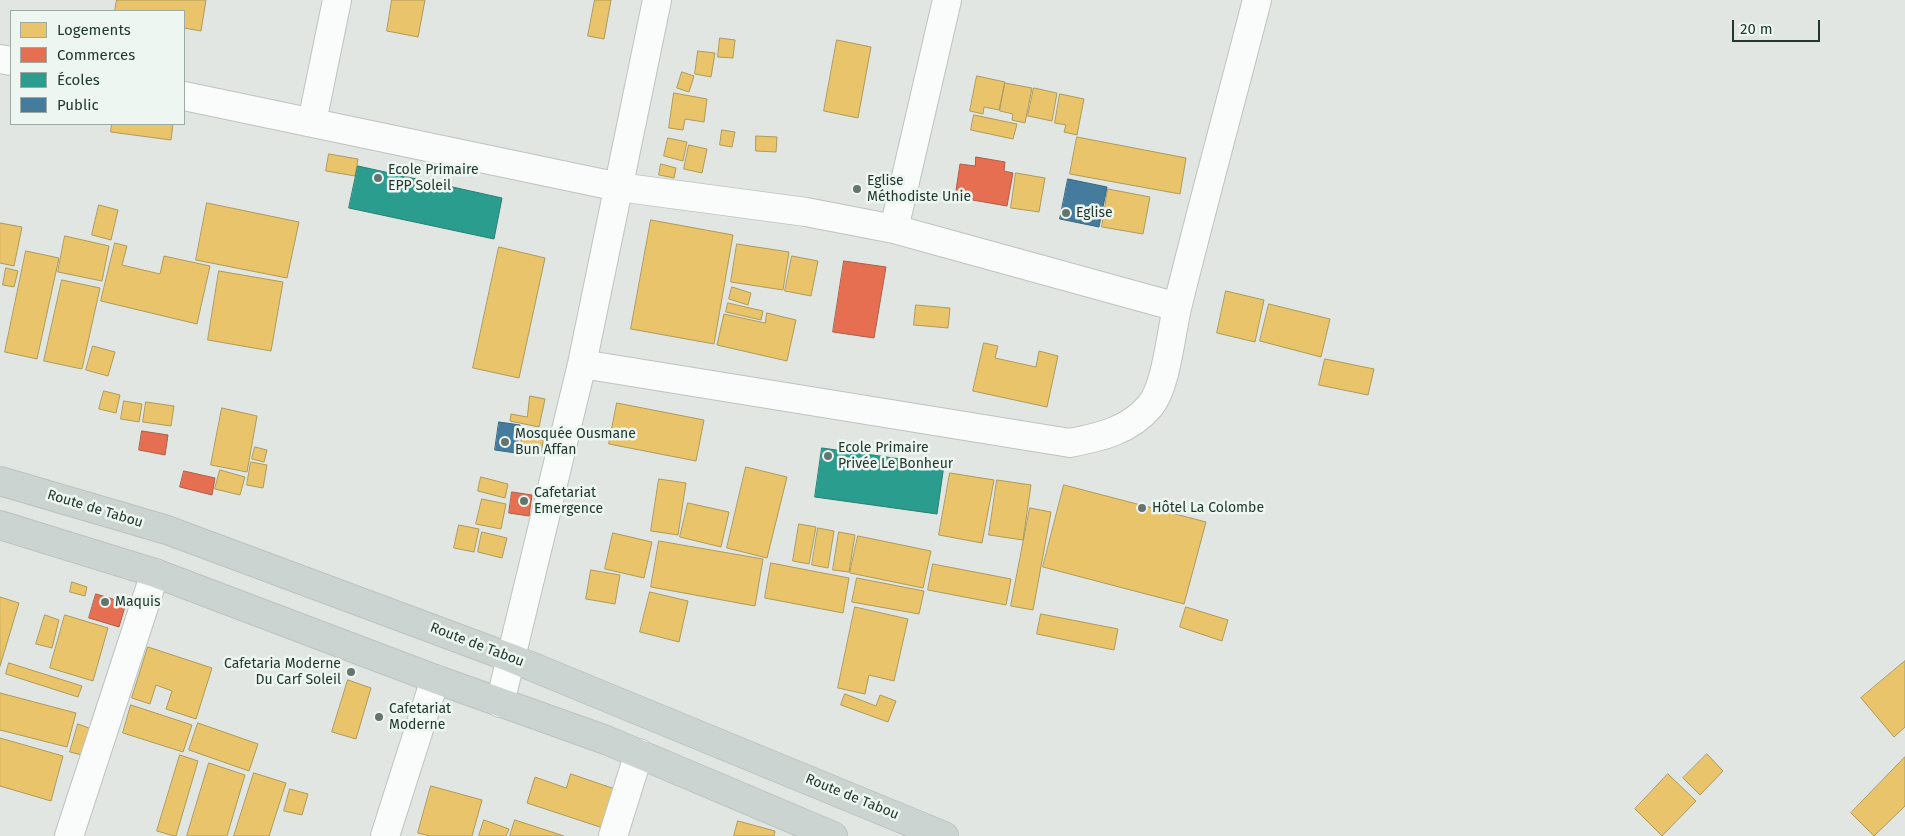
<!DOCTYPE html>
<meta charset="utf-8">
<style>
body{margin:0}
#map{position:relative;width:1905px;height:836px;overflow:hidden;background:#e1e6e3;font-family:"Fira Sans",sans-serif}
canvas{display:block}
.legend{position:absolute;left:10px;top:10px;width:175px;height:115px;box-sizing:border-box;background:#eef6f1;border:1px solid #9caaa4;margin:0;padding:6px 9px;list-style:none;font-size:15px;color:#203830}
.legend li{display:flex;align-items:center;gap:10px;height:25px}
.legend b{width:25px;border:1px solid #9caaa4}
.scale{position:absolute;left:1732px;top:20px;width:88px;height:22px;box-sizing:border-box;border:2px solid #203830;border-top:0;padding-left:6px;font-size:15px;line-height:18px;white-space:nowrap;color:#203830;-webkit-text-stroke:4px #eef6f1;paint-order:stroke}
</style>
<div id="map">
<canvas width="1905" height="836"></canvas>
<ul class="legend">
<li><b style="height:14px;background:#e9c46a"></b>Logements</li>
<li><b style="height:14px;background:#e76f51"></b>Commerces</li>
<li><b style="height:14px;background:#2a9d8f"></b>Écoles</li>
<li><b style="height:14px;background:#457b9d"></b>Public</li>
</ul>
<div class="scale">20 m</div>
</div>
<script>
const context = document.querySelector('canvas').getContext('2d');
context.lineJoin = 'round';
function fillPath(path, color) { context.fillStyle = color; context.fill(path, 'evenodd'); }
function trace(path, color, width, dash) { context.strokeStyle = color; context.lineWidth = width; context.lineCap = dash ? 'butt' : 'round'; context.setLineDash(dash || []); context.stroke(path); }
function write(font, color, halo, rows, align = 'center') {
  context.font = font + ' "Fira Sans",sans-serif'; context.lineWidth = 5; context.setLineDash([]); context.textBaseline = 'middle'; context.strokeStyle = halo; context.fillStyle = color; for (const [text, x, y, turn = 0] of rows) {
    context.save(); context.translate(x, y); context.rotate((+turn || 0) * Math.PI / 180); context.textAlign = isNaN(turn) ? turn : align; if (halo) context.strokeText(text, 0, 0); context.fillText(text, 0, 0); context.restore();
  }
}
const homes = new Path2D(`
 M117,0H206L201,31L184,28V11H115Z
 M392,0H425L418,37L387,31Z
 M595,0H611L604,39L588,36Z
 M720,38L735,40L733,58L718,57Z
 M837,40L871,47L858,118L824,111Z
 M698,51L715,53L711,77L695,74Z
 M682,72L694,76L689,92L677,88Z
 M977,76L1005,82L999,110L984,107L983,114L970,111Z
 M1005,83L1032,88L1025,123L1012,120L1013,114L1000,111Z
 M1034,88L1057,93L1052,121L1028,116Z
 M674,93L707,99L704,122L685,119L683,130L669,128Z
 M1060,94L1084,99L1077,135L1064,132L1066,125L1055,123Z
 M974,115L1017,124L1013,139L971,130Z
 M112,124H173L171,140L111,132Z
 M722,130L735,132L732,147L720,145Z
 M756,136L777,137L776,152L756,151Z
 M1077,137L1186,158L1180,194L1070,174Z
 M668,138L687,142L683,161L664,156Z
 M689,145L707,149L702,173L684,169Z
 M329,154L358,159L355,176L326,171Z
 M661,164L676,168L674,178L659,175Z
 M1016,173L1045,178L1039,212L1011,208Z
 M1108,189L1150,197L1143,234L1102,227Z
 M207,203L299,222L287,278L196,260Z
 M99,205L118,210L111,240L92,235Z
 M651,220L733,235L714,344L631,329Z
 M0,223L22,227L14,266L0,263Z
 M65,236L109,246L102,281L58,272Z
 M115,243L127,246L122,265L160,274L164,256L210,266L197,324L101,301Z
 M737,244L789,252L783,290L731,282Z
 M499,247L545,258L519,378L473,368Z
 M26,251L59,258L37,359L5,352Z
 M792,256L818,261L811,296L785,291Z
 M6,268L18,271L14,287L3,285Z
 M219,271L283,282L271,351L208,340Z
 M62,280L100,288L82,369L44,361Z
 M732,287L751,293L748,305L729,299Z
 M1226,291L1264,300L1255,342L1217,333Z
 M728,303L763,311L761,320L726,312Z
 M1269,304L1330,319L1321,357L1260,341Z
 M916,305L950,308L948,328L914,325Z
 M767,313L796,320L787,361L717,345L724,314L765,323Z
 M984,343L998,346L995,358L1036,367L1039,351L1058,356L1047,407L973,391Z
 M93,346L115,352L108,376L86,370Z
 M1325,359L1374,369L1368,395L1319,385Z
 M104,391L120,395L116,413L99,409Z
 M530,396L545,399L539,427L510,421L511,414L527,417Z
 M124,401L142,404L139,422L121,419Z
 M146,402L174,406L171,426L143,422Z
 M617,403L704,420L696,461L609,444Z
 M222,408L257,416L247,472L211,465Z
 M523,432L544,435L541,454L520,450Z
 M255,447L267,450L264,462L252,459Z
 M251,462L267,465L263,488L247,485Z
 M746,467L787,477L767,558L727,548Z
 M220,470L245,477L240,495L215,489Z
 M950,473L994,480L982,543L939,535Z
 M481,477L508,484L505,498L478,491Z
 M659,479L686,483L678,535L651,531Z
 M997,480L1031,485L1023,540L989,535Z
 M1064,485L1206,522L1184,604L1043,567Z
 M482,499L506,504L501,529L476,524Z
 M688,503L729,512L721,547L680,537Z
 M1030,508L1051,512L1033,610L1011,606Z
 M799,524L816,527L809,564L793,561Z
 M459,525L479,529L474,552L454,548Z
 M818,528L834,531L828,568L812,565Z
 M482,532L507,538L502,558L478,552Z
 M839,532L855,535L849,572L833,570Z
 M613,533L652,542L644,578L605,569Z
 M858,536L931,551L923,588L850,573Z
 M659,541L763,559L755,606L651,587Z
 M771,563L849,578L843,613L765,598Z
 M933,564L1011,579L1006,605L928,590Z
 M591,570L620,575L615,604L586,599Z
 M857,578L924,591L919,614L852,602Z
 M72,582L87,587L85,596L70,592Z
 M650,592L688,601L679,642L640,632Z
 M0,597L19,603L0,666Z
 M855,607L908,619L894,681L869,675L865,694L838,688Z
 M1186,607L1228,620L1222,641L1180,627Z
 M1041,614L1118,629L1114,650L1037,634Z
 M45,615L59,620L52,648L36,644Z
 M65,615L108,628L93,681L50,668Z
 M148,647L212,668L196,719L166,709L172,691L156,685L150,704L132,698Z
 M1905,661V727L1894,737L1861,698Z
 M9,663L82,686L78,697L6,674Z
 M348,680L371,688L356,739L332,732Z
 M0,693L76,713L67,747L0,730Z
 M845,694L876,706L880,695L896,701L888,722L841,705Z
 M131,705L192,725L183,752L123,733Z
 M198,723L258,744L249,771L189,750Z
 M78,724L94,730L86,756L70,752Z
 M0,738L63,756L51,801L0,786Z
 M1707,754L1723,771L1700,795L1683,778Z
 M180,755L198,761L176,836H174L157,831Z
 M1905,757V806L1874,836L1851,813Z
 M209,763L245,775L227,836H187Z
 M254,773L286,783L269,836H234Z
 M571,774L615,789L603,828L527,803L535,777L566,788Z
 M1668,774L1696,801L1662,836L1635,809Z
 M431,786L482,800L472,836H430L418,833Z
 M290,789L308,794L302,815L284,811Z
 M484,820L509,829L506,836H479Z
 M515,820L564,836H510Z
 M738,821L775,831L774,836H734Z`);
fillPath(homes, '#e9c46a');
trace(homes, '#ad9a59', 1);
const shops = new Path2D(`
 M976,157L1005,162L1004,171L1013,173L1007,206L955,197L960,164L975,166Z
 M844,261L886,267L874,338L833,332Z
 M142,431L168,435L165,455L139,450Z
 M184,471L215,478L212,495L180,487Z
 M512,492L532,495L529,516L509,513Z
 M96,594L126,603L119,627L89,618Z`);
fillPath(shops, '#e76f51');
trace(shops, '#ab5e47', 1);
const schools = new Path2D(`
 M358,166L502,198L494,239L349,208Z
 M822,448L944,465L937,514L815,497Z`);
fillPath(schools, '#2a9d8f');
trace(schools, '#277f72', 1);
const public = new Path2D(`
 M1068,179L1107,187L1099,227L1060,219Z
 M499,422L520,425L516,453L495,450Z`);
fillPath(public, '#457b9d');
trace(public, '#3a677c', 1);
const street = new Path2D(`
 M0,59L11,61
 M184,96L619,187L806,212L894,229L1177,307
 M312,122L337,0
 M894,229L947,0
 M582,364L1070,443C1100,437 1129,431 1150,406C1167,386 1171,330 1178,304C1203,203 1231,101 1257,0
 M500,703L582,364L657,0
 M69,836L155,573
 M385,836L435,679
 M613,836L639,753`);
const primary = new Path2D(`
 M0,481L167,530L511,658L944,836
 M0,525L155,573L435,679L606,740L833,836`);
trace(street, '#bec3c0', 30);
trace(primary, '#bbc3c0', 30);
trace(street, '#fafbfb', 28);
trace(primary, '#ccd4d1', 28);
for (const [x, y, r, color] of [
 [378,178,5,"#64756f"],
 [857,189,5,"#64756f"],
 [1066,213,5,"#64756f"],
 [505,442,5,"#64756f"],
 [828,456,5,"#64756f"],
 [524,501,5,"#64756f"],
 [1142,508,5,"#64756f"],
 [105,602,5,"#64756f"],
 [351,672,5,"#64756f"],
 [379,717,5,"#64756f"]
]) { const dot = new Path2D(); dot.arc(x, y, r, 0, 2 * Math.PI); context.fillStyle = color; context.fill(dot); trace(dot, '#eef6f1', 2); }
write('14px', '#203830', '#eef6f1', [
 ["Ecole Primaire",388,170],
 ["EPP Soleil",388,186],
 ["Eglise",867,181],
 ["Méthodiste Unie",867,197],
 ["Eglise",1076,213],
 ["Mosquée Ousmane",515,434],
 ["Bun Affan",515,450],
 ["Ecole Primaire",838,448],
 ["Privée Le Bonheur",838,464],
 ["Cafetariat",534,493],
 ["Emergence",534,509],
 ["Hôtel La Colombe",1152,508],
 ["Maquis",115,602],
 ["Cafetaria Moderne",341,664,"right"],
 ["Du Carf Soleil",341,680,"right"],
 ["Cafetariat",389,709],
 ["Moderne",389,725]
], 'left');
write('14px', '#203830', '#eef6f1', [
 ["Route de Tabou",95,509,17],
 ["Route de Tabou",477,645,21],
 ["Route de Tabou",852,797,22]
]);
</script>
